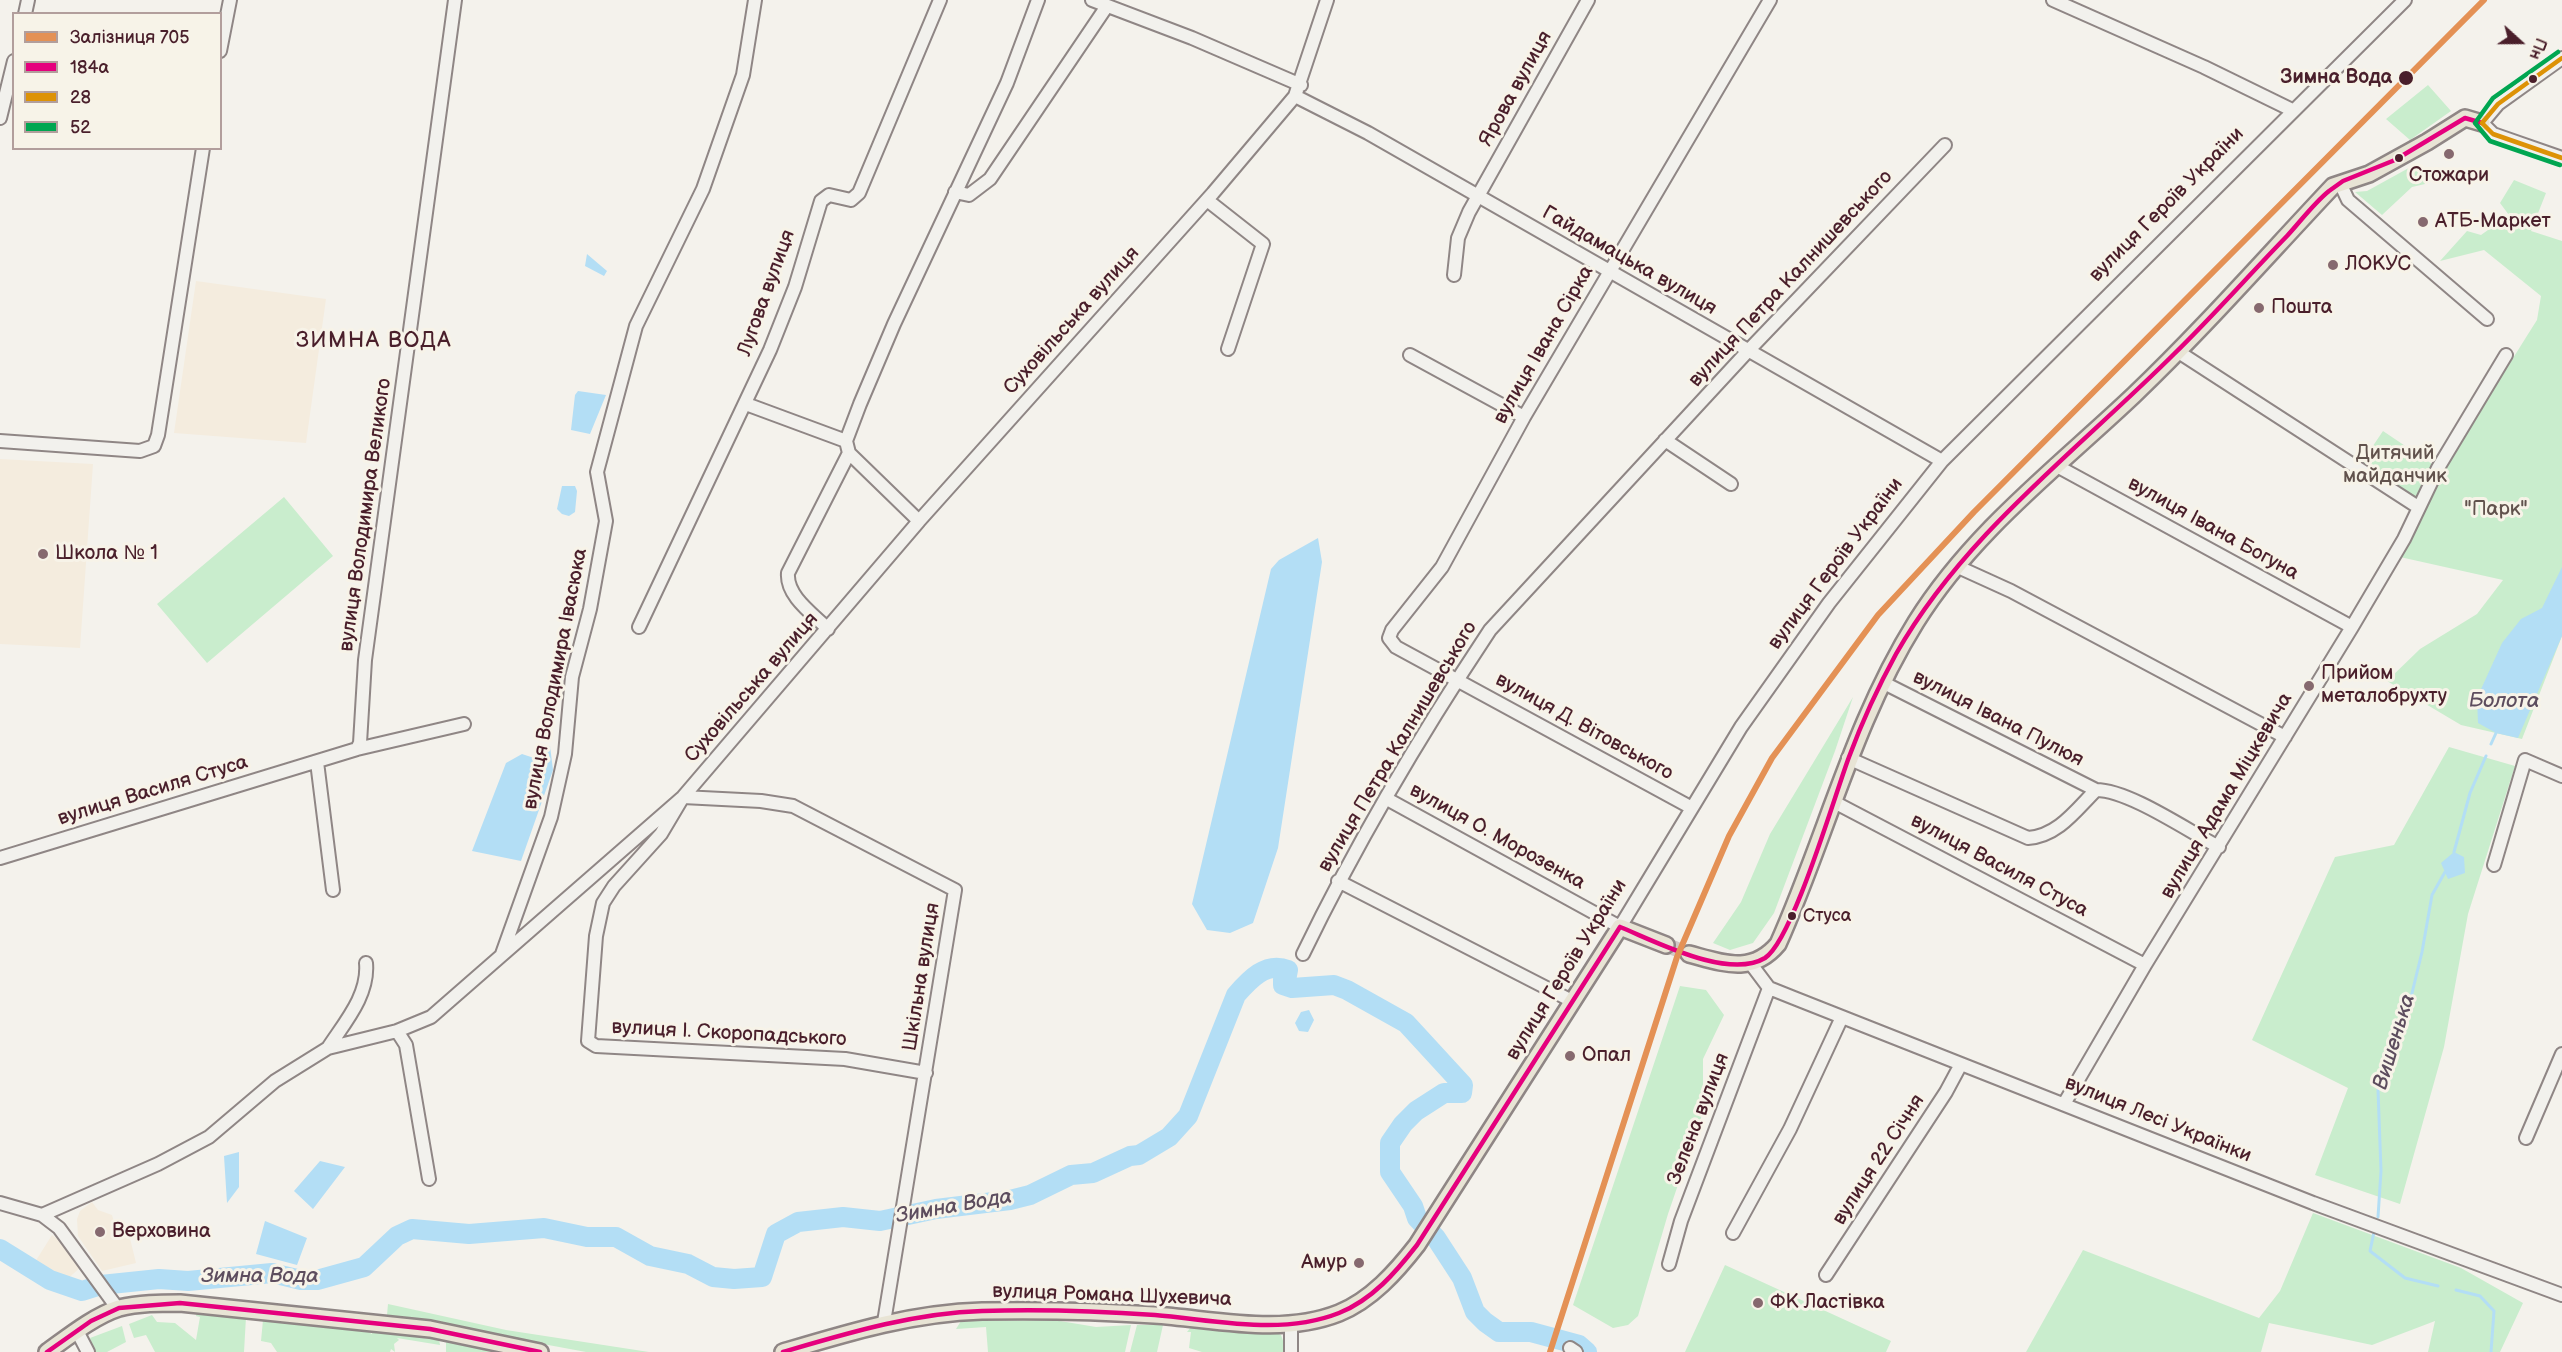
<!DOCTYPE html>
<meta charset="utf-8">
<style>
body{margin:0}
#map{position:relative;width:2562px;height:1352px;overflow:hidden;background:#f4f2ec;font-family:"Balsamiq Sans",sans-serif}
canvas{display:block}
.legend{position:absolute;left:12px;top:12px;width:210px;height:138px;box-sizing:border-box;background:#f7f3e8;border:2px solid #b29e9c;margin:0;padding:8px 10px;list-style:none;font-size:18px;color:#4a1f2b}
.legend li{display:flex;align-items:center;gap:12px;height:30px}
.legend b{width:30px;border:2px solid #b29e9c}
.north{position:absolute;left:2490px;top:12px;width:60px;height:60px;-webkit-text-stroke:4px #f7f3e8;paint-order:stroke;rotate:111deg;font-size:16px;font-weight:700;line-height:24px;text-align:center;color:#4a1f2b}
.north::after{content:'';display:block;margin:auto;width:21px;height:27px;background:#4a1f2b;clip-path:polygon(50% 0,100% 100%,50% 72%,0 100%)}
</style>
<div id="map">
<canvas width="2562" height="1352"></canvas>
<ul class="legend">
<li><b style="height:8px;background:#e49155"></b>Залізниця 705</li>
<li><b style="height:8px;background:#e5007d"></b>184а</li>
<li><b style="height:8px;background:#dd9206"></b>28</li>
<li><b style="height:8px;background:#00a651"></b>52</li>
</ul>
<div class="north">Пн</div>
</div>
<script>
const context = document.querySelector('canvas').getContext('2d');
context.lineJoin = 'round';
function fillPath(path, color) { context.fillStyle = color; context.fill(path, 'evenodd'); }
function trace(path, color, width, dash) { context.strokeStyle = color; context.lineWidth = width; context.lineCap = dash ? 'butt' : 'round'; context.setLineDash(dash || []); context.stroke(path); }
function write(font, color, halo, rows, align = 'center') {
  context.font = font + ' "Balsamiq Sans",sans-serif'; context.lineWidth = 6; context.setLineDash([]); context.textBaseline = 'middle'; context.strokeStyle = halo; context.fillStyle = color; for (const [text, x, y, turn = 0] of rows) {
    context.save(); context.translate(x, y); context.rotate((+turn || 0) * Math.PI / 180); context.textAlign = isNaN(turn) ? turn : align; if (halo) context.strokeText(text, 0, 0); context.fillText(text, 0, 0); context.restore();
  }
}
fillPath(new Path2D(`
 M196,281L326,299L306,443L174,433Z
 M0,459L93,464L80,648L0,644Z
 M92,1202L98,1210L112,1215L117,1232L128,1230L136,1263L102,1271L78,1236L77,1219L80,1211Z
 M52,1235L64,1244L82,1266L64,1282L35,1262Z`), '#f4ecde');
fillPath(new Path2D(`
 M2428,85L2451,111L2410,140L2386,119Z
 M2416,164L2423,172L2425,184L2412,187L2382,215L2355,192L2367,191Z
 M2514,180L2546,193L2531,231L2562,241V636L2522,739L2461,725L2387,681L2420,649L2477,614L2503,580L2400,557C2438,474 2488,398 2537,320L2541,296L2484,250L2440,261L2467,231L2481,235L2509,215L2500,203Z
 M2383,431L2438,468L2418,507L2358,468Z
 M284,497L333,556L207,663L157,604Z
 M1853,697L1835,751L1774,913L1753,943L1730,950L1713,943L1741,902L1770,834Z
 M2449,747L2515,766L2468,914L2444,1047L2400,1204L2315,1175L2348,1088L2252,1040L2335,857L2394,845Z
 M1680,986L1706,990L1724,1015L1703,1059V1112L1668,1214L1638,1316L1628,1325L1613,1328L1573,1305Z
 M2313,1213L2461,1268L2523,1303L2500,1352H2428L2435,1321L2372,1345L2269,1323L2261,1352H2026L2083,1250L2259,1318L2280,1291Z
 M1725,1265L1891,1341L1886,1352H1685Z
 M388,1304L506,1330L649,1352H586L387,1315Z
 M197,1312L246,1317L244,1352H155L146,1335L134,1338L129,1324L152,1315L157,1322L175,1323L196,1340L200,1317L196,1316Z
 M263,1320L311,1325L313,1323L354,1330L359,1326L372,1334V1331L439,1340L440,1345L397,1338L399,1340L394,1344L395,1352L391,1349L390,1352H277L271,1343L261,1341Z
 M1054,1320L1096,1327L1131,1325L1125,1352H988L986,1327L956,1329L961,1321Z
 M1137,1325H1163L1157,1352H1130Z
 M122,1326L126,1342L107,1352H95L90,1338Z
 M1191,1327L1275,1332L1281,1335L1287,1352H1202L1189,1348L1191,1332H1187Z
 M446,1342L496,1352H446Z`), '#c9edcd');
fillPath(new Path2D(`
 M587,254L607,271L604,276L585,266Z
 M578,391L606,395L590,434L571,430L575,395Z
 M562,486H575L577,491L575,512L569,516L562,514L557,509Z
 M1318,538L1322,562L1278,848L1253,923L1230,933L1207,930L1192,904L1271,569L1279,560Z
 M2562,567V636L2518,738L2496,733L2478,723L2477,698L2502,643L2521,619L2542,608Z
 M542,745L550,746L553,770L521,861L472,851L506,763L522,754L537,759Z
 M2454,852L2464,857L2465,873L2448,879L2441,863Z
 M1309,1010L1314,1020L1308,1032L1299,1031L1295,1023L1301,1012Z
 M239,1152V1187L227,1203L224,1156Z
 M320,1161L345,1167L313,1209L294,1191Z
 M265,1221L307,1238L297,1265L256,1254Z`), '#b3def5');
trace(new Path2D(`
 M2491,744L2496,733
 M2454,852L2470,793L2486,756
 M2378,1217L2381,1171L2378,1090L2404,1026L2422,952L2432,895L2445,872
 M2374,1232L2370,1251L2405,1278L2438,1286
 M2456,1290L2480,1296L2494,1311L2491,1352`), '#b3def5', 3);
trace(new Path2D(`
 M0,1249L50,1280L82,1291L101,1285L159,1279L188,1281L272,1273L301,1280H317L364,1267L397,1236L412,1229L469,1234L544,1228L587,1237H616L650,1256L688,1264L713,1277L734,1279L762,1277L776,1234L798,1222L843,1217L880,1221L936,1209L1010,1200L1030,1195L1071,1175L1093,1173L1130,1156L1139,1155L1169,1137L1188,1116L1236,995C1249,980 1266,961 1288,970L1287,975L1283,979V985L1292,988L1334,985L1347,990L1406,1023L1463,1085L1462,1093H1444L1416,1111L1403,1124L1390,1143V1172L1413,1206L1417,1218L1436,1238L1462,1278L1475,1312L1485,1322L1499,1332H1531L1579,1345L1587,1352`), '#b3def5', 20);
trace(new Path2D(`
 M1666,945L1689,954`), '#d2c8c5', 15, [15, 8]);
const minor = new Path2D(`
 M1092,0L1192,38L1301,85
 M2053,0L2204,67L2292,110
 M25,14L28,0
 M220,51L230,0
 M2562,58L2498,104L2482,123L2493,134L2562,158
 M1295,96L1368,133L1942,461
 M0,118L14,61
 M2340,183L2348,200L2487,319
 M955,192L969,195L990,179L1107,6
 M1207,200L1263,244L1228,349
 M1454,275L1458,238L1469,212L1588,0
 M2177,351L2418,507
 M1410,355L1524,417
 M746,404L846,441
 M1665,440L1731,484
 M0,441L140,451L154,446L158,435L203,148
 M849,453L919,521
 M2055,465L2352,627
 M1956,566L2011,591L2285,737
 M639,627L770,350L795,287L821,201L829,195L851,200L859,193L940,0
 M828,629C813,614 786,596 788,573L849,453L846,441L860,404L894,324L1007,83L1038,0
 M1882,682L2096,790
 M357,749L360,743L365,660L455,0
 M1848,758L2028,838C2058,836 2076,810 2096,790C2129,790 2188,831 2219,847
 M317,762L333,890
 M1387,799L1620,927L1741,727L1829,603L1942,461L2405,0
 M1834,802L2145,965
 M1692,808L1396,647L1389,638L1392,630L1442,567L1524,417L1770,0
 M0,858L357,749L464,724
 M2494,865L2525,760L2562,776
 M1338,881L1572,1001
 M502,954L551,817L565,754L572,677L590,609L606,521L597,472L636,326L703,189L743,75L755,0
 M1303,954C1357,842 1421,734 1490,630L1747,352L1945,145
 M1751,964L1769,988L1794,998L2313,1203L2562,1295
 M397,1031L406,1045L429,1179
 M328,1048C345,1022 369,995 366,963
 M2064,1104L2145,965L2352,627L2404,539L2438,468L2506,355
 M2526,1138L2562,1054
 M0,1203L42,1215L59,1228L118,1309
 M42,1215L158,1164L209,1137L275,1081L328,1048L397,1031L431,1017L683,797L919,521L1213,193L1295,96L1327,0
 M1733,1233L1790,1129L1842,1017
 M1669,1264L1681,1221L1769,988
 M1826,1275L1946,1092L1961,1064
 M884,1322L955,890L793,806L761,801L683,797L661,834L614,886L603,903L596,936L588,1041L596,1046L845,1059L926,1073
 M77,1331L88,1352
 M1570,1348L1576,1352
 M1291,1352V1324`);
const major = new Path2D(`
 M1689,954C1723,963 1752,975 1778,944C1826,837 1853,723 1916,622C1972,532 2058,467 2134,395C2203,329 2267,256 2333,186L2369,174L2427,142L2465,118L2482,123
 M47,1352C68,1337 94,1316 119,1308C139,1303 160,1303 180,1303L430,1329L540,1352
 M783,1352C850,1332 912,1313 982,1311C1039,1310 1097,1311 1154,1315C1214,1319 1281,1336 1339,1313C1371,1300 1396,1272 1417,1245L1620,927L1666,945`);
trace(minor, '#8f8685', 16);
trace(major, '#8f8685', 20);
trace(minor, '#f2f1ed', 12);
trace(major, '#e8e4d5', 15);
trace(new Path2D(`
 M1620,927C1655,941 1728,980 1765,958C1793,940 1835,794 1849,757C1862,722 1878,687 1896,654C1964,534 2078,450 2174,354C2213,316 2249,275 2287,236C2301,221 2313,204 2329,191L2343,181L2395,160L2465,118L2482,123
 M47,1352L91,1321L119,1308L180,1303L430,1329L540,1352
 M783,1352C848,1333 914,1313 982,1311C1040,1309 1098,1311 1155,1315C1215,1320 1281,1336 1339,1313C1372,1300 1396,1272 1417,1245L1620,927`), '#e5007d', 4.5);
trace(new Path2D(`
 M2562,58L2498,104L2482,123L2493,134L2562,158`), '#dd9206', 4.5);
trace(new Path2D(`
 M2558,52L2493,98L2475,123L2490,141L2560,165`), '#00a651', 4.5);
trace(new Path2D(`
 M1550,1352L1677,957L1729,836L1772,758L1878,615L1974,512L2484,0`), '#e49155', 6);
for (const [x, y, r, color] of [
 [2406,78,8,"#4a1f2b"],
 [2533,79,5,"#4a1f2b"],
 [2449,154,6,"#86696f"],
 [2399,158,5,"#4a1f2b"],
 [2423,222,6,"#86696f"],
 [2333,265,6,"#86696f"],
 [2259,308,6,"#86696f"],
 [43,554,6,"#86696f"],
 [2309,686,6,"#86696f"],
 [1792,916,5,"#4a1f2b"],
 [1570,1056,6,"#86696f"],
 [100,1232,6,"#86696f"],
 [1359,1263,6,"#86696f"],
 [1758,1303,6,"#86696f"]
]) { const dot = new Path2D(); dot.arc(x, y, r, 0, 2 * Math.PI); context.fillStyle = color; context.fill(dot); trace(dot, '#f7f3e8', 2); }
write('18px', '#4a1f2b', '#f7f3e8', [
 ["Стуса",1803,916]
], 'left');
write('bold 20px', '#4a1f2b', '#f7f3e8', [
 ["Зимна Вода",2392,78]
], 'right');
write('20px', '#4a1f2b', '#f7f3e8', [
 ["Ярова вулиця",1516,89,-61],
 ["вулиця Героїв України",2167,205,-45],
 ["Гайдамацька вулиця",1629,261,30],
 ["вулиця Петра Калнишевського",1791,279,-47],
 ["Лугова вулиця",767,293,-70],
 ["Суховільська вулиця",1072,321,-48],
 ["вулиця Івана Сірка",1544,345,-60],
 ["вулиця Володимира Великого",366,515,-82],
 ["вулиця Івана Богуна",2213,529,29],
 ["вулиця Героїв України",1836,564,-53],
 ["вулиця Володимира Івасюка",556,679,-79],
 ["Суховільська вулиця",752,688,-49],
 ["вулиця Івана Пулюя",1998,719,27],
 ["вулиця Д. Вітовського",1584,727,29],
 ["вулиця Петра Калнишевського",1398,747,-59],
 ["вулиця Василя Стуса",153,791,-17],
 ["вулиця Адама Міцкевича",2227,796,-59],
 ["вулиця О. Морозенка",1497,837,29],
 ["вулиця Василя Стуса",1999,866,28],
 ["вулиця Героїв України",1567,970,-58],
 ["Шкільна вулиця",922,977,-81],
 ["вулиця І. Скоропадського",729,1034,3],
 ["Зелена вулиця",1699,1119,-69],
 ["вулиця Лесі Українки",2158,1120,22],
 ["вулиця 22 Січня",1879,1160,-57],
 ["вулиця Романа Шухевича",1112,1296,2]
]);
write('20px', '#4a1f2b', '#f7f3e8', [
 ["Стожари",2449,176,"center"],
 ["АТБ-Маркет",2435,222],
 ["ЛОКУС",2345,265],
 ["Пошта",2271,308],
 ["Школа № 1",55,554],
 ["Прийом",2321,674],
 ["металобрухту",2321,697],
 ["Опал",1582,1056],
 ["Верховина",112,1232],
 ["Амур",1347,1263,"right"],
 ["ФК Ластівка",1770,1303]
], 'left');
write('20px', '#61524d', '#f7f3e8', [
 ["Дитячий",2395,454],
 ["майданчик",2395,477],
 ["\"Парк\"",2496,510]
]);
write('italic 21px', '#5d4d5e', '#f7f3e8', [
 ["Болота",2504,702],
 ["Вишенька",2395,1042,-73],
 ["Зимна Вода",954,1207,-10],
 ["Зимна Вода",260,1277]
]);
context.letterSpacing = '1.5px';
write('22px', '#4a1f2b', '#f7f3e8', [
 ["ЗИМНА ВОДА",374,341]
]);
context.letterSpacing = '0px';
</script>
